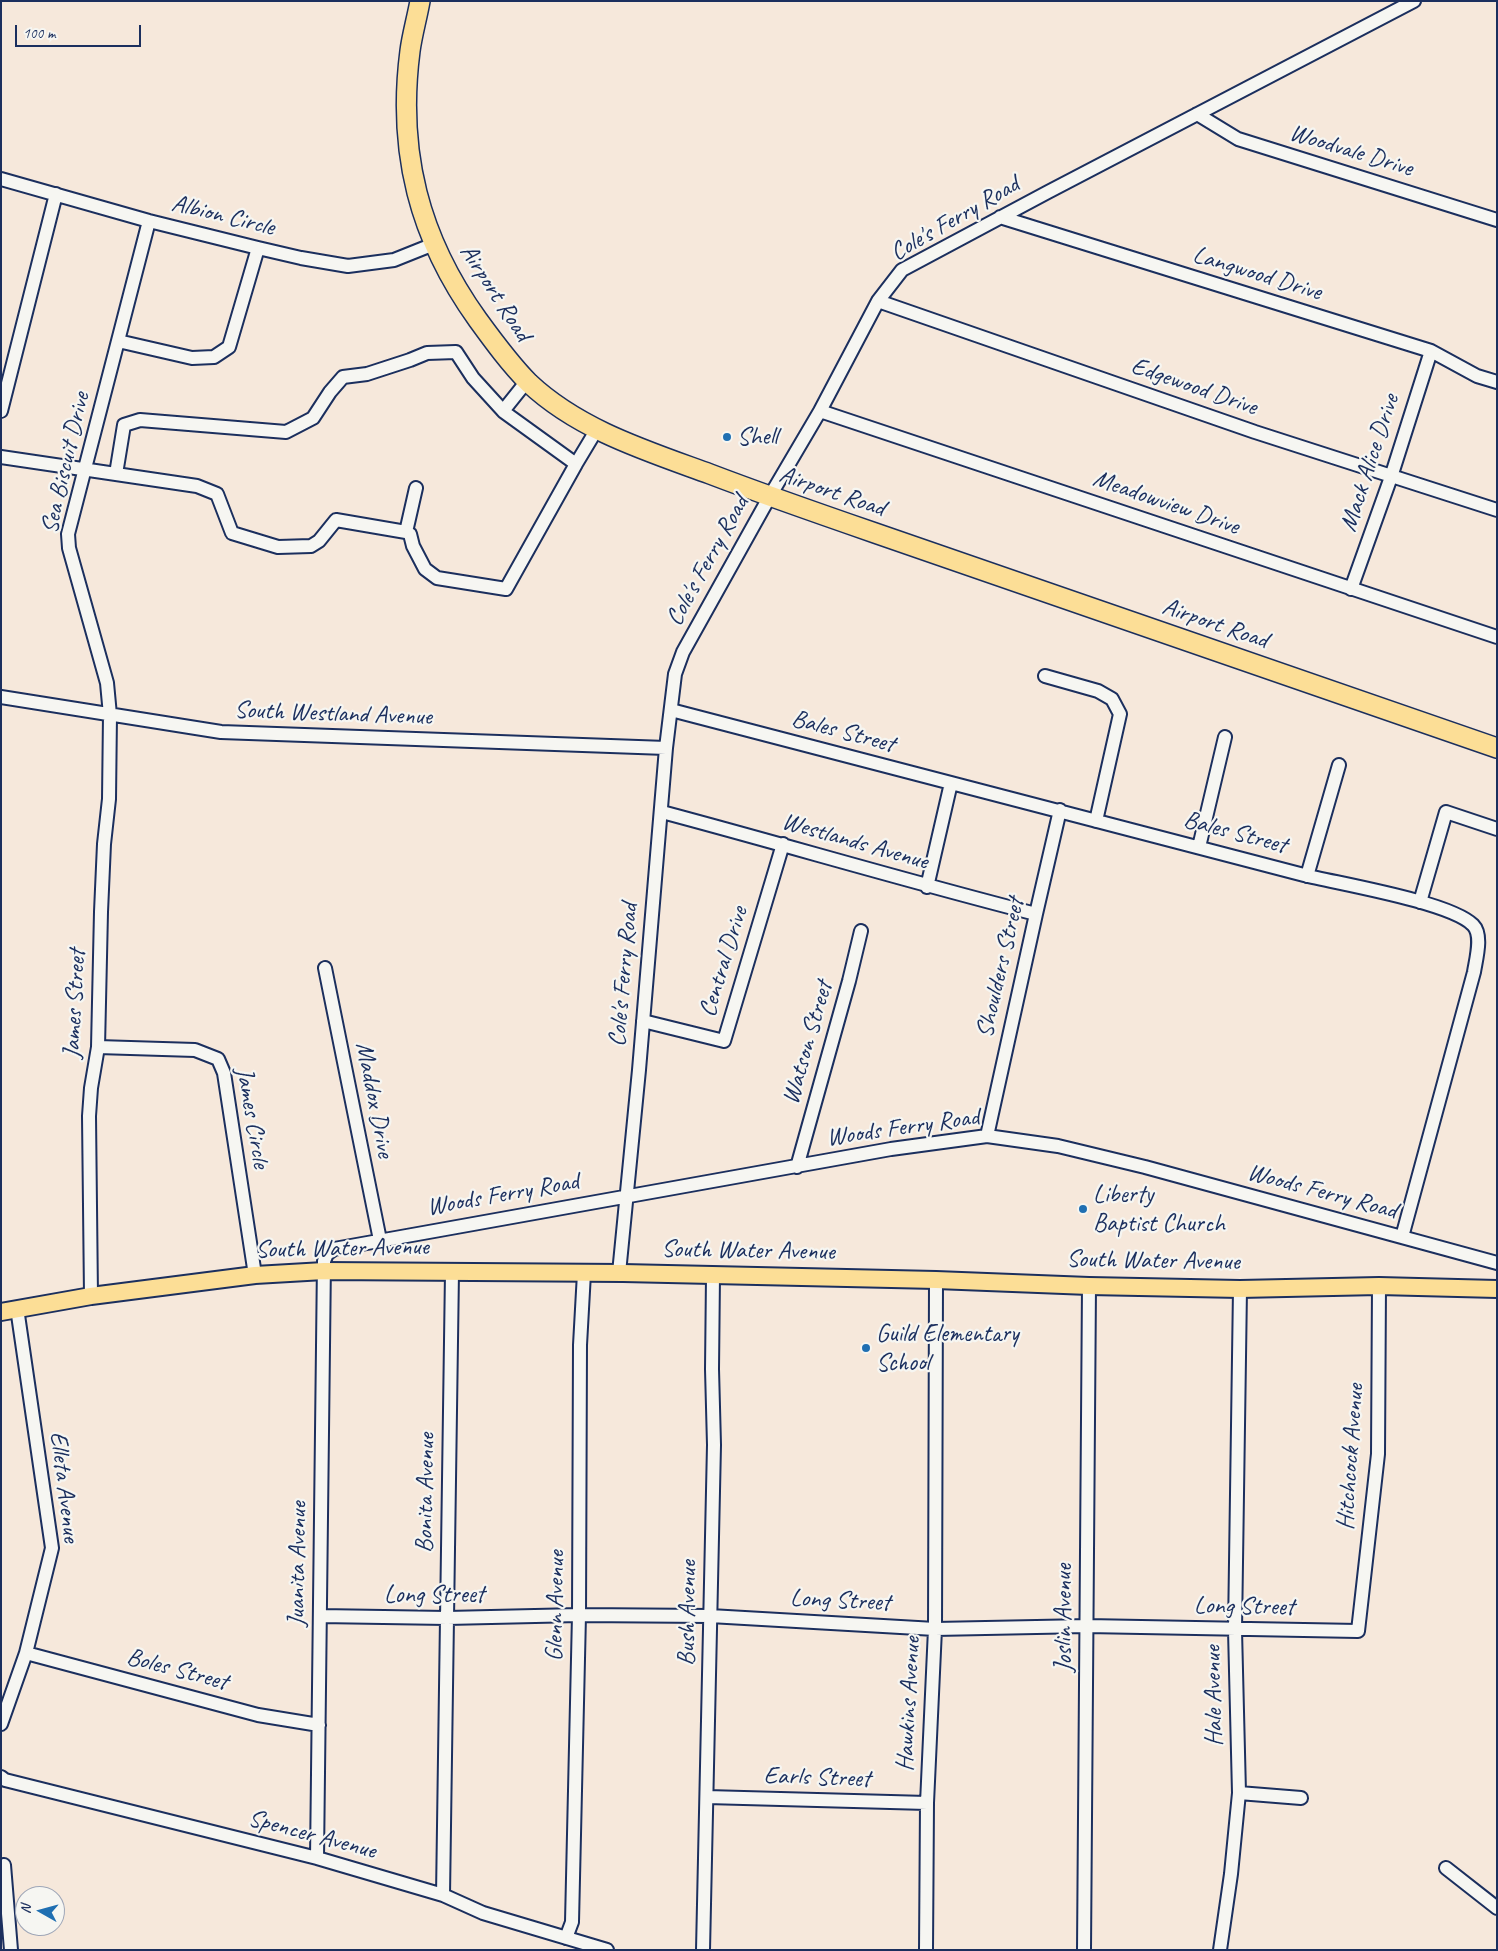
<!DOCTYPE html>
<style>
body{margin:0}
#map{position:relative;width:1498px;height:1951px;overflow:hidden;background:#f6e8db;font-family:Caveat,sans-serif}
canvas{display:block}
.frame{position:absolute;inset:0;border:2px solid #1b2f5e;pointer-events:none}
.north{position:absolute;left:15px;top:1886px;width:50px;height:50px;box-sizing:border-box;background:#f6f6f2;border:1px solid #9ea6b7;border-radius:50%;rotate:277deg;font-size:14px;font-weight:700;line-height:20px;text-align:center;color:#1b2f5e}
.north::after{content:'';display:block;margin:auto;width:18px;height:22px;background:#1f6fb2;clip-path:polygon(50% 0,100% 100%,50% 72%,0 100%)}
.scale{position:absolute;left:15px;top:25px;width:126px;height:22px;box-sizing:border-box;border:2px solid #1b2f5e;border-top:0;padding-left:6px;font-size:15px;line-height:18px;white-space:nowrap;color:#1b2f5e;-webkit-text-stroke:4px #f6f6f2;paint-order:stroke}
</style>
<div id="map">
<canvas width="1498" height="1951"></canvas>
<div class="frame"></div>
<div class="north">N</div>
<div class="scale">100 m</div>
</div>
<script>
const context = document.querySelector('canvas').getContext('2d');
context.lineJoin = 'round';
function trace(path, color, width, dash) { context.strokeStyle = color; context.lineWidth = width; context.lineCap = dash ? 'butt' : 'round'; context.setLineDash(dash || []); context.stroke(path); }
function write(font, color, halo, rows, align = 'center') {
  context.font = font + ' Caveat,sans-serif'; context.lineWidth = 4.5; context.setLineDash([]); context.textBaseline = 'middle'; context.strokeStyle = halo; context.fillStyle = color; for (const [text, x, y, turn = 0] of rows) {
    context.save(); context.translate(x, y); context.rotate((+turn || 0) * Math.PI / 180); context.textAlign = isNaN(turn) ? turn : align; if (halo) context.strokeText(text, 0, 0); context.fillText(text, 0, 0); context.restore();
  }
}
const minor = new Path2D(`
 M1197,114L1238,139L1497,220
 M1,179L149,221L258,248L301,258L348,266L394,260L434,244
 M1000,217L1431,351L1477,376L1497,382
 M878,301L1255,432L1497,510
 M118,341L192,358L214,357L229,347L258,248
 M1,411L56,194
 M503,411L527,381
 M820,411L1497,637
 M1,457L197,486L217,494L232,533L278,547L311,546L319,541L336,520L406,532L410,534L413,546L425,569L437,578L506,589L576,464L597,429
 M116,474L124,425L140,420L286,432L313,418L330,392L343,377L367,374L410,360L427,353L456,352L473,378L504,412L576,464
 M406,532L416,488
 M1351,589L1391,477L1431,351
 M1045,676L1098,691L1112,699L1120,714L1096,821
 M1,697L221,732L666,748
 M671,710C882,765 1093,820 1304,875C1340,884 1450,902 1473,925C1483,935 1476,959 1474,972L1402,1237
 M662,812C786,845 910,882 1036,914
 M1199,847L1225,737
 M1307,876L1339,765
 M927,887L951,783
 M1420,902L1446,812L1497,829
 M325,968L380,1240
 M643,1021L724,1041L783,844
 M98,1047L195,1050L218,1059L224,1073L255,1275
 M987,1136L1036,914L1060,810
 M797,1167L849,981L861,931
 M619,1273L639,1070L666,748L675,674L683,652L770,496L820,411L878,301L902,270L1048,192L1414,1
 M91,1296L89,1116L91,1088L98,1047L101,912L104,844L109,799L110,715L107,683L69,548L68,534L149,221
 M320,1616L447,1618L579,1615L710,1616L935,1629L1087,1626L1358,1631L1378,1454L1379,1286
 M26,1653L258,1715L319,1725
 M1,1724L26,1653L52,1548L17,1308
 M1,1777L5,1780L317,1858L443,1895L483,1913L607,1950
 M1239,1793L1301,1798
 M707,1797L927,1803
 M317,1858L324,1261L327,1254L334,1249L891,1149L987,1136L1058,1146L1145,1167L1497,1263
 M4,1865L11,1950
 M1446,1868L1497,1908
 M443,1895L452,1272
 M566,1938L572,1922L579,1615L580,1345L584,1273
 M703,1950L714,1445L712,1369L713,1276
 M926,1950L927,1803L935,1629L936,1280
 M1084,1950L1089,1286
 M1220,1950L1231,1874L1239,1793L1235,1630L1240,1289`);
const major = new Path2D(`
 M1,1312L91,1296L255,1275L324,1271L623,1273L936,1280L1089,1286L1240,1289L1379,1286L1497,1289`);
const highway = new Path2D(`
 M420,1C417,18 412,35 410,51C397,152 419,238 478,320C494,342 510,364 529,383C579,430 647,451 710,474C765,495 820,514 875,533C1082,605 1290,676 1497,748`);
trace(minor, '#1b2f5e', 16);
trace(major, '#1b2f5e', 20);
trace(highway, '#1b2f5e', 22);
trace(minor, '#f6f6f2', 12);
trace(major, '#fcde96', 16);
trace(highway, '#fcde96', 19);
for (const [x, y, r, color] of [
 [727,437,5,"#1f6fb2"],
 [1083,1209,5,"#1f6fb2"],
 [866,1348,5,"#1f6fb2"]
]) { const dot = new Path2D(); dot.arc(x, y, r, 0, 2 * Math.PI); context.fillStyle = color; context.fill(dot); trace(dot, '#f6f6f2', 2); }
write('25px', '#1b2f5e', '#f6f6f2', [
 ["Woodvale Drive",1351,151,17],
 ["Albion Circle",223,216,14],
 ["Cole's Ferry Road",955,219,-30],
 ["Langwood Drive",1257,274,17],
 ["Airport Road",495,293,57],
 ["Edgewood Drive",1194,387,19],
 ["Sea Biscuit Drive",66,463,-77],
 ["Mack Alice Drive",1370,463,-72],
 ["Airport Road",832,492,19],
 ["Meadowview Drive",1166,503,19],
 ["Cole's Ferry Road",708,561,-61],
 ["Airport Road",1215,624,19],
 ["South Westland Avenue",333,714,2],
 ["Bales Street",843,732,15],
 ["Bales Street",1235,833,15],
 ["Westlands Avenue",855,842,16],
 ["Central Drive",724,962,-73],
 ["Shoulders Street",1001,968,-77],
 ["Cole's Ferry Road",624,975,-85],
 ["James Street",75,1004,-87],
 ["Watson Street",808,1043,-74],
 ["Maddox Drive",374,1100,79],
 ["James Circle",252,1118,80],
 ["Woods Ferry Road",903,1128,-8],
 ["Woods Ferry Road",1322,1192,15],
 ["Woods Ferry Road",503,1195,-10],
 ["South Water Avenue",342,1249,-1],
 ["South Water Avenue",748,1251,1],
 ["South Water Avenue",1153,1261,1],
 ["Hitchcock Avenue",1351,1457,-86],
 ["Elleta Avenue",64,1487,83],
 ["Bonita Avenue",426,1493,-89],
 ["Juanita Avenue",298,1564,-89],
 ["Long Street",434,1595],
 ["Long Street",840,1601,3],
 ["Glenn Avenue",556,1606,-89],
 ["Long Street",1244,1607,1],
 ["Bush Avenue",688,1613,-89],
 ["Joslin Avenue",1064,1618,-90],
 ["Boles Street",177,1670,15],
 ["Hale Avenue",1214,1696,-91],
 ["Hawkins Avenue",909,1704,-87],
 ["Earls Street",817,1778,2],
 ["Spencer Avenue",312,1835,15]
]);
write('25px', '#1b2f5e', '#f6f6f2', [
 ["Shell",737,437],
 ["Liberty",1093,1195],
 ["Baptist Church",1093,1224],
 ["Guild Elementary",876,1334],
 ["School",876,1363]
], 'left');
</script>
